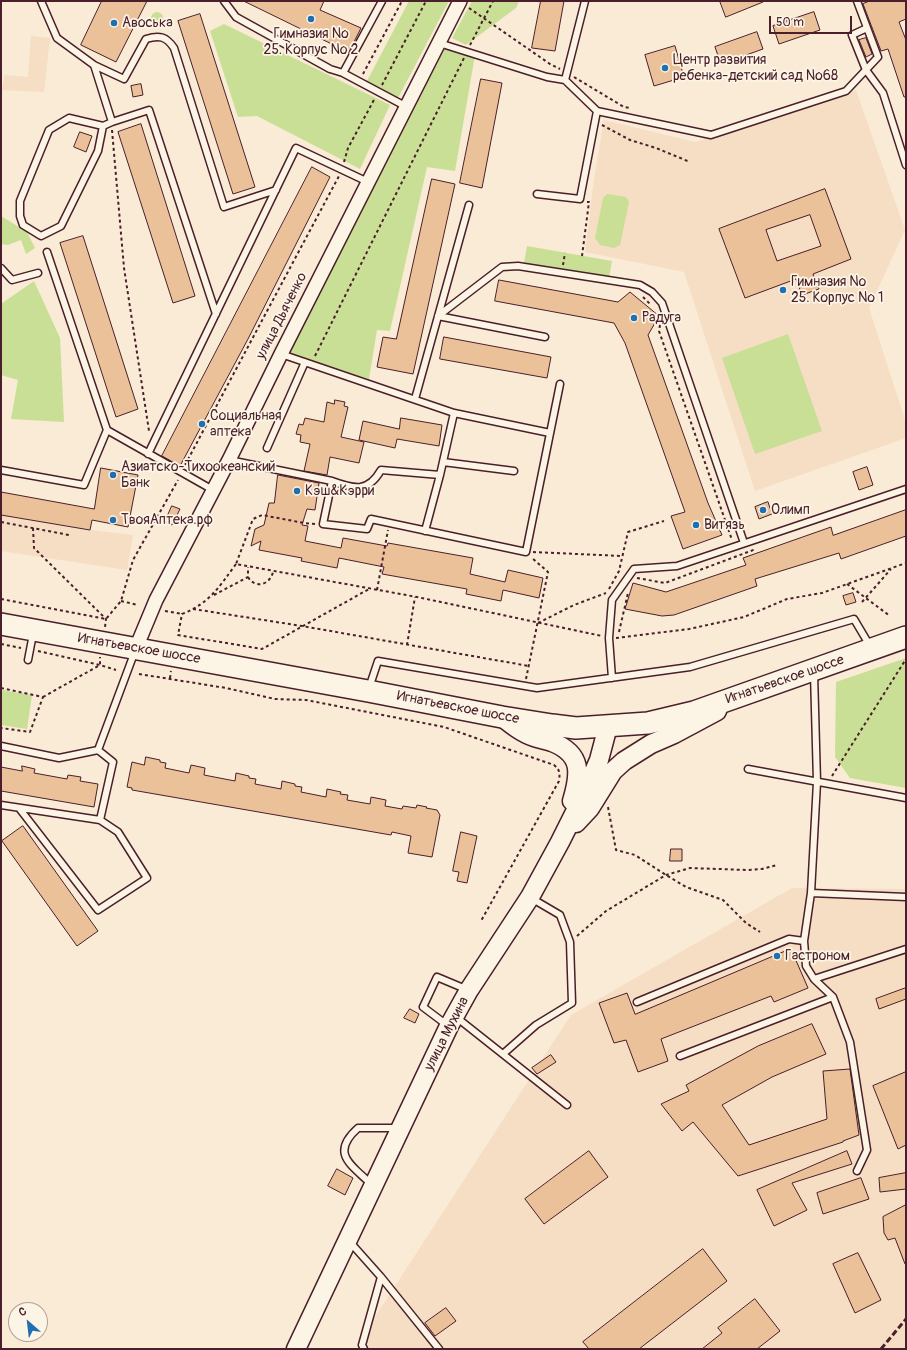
<!DOCTYPE html>
<meta charset="utf-8">
<style>
body{margin:0}
#map{position:relative;width:907px;height:1350px;overflow:hidden;background:#f9ebd6;font-family:Pangolin,sans-serif}
canvas{display:block}
.frame{position:absolute;inset:0;border:2px solid #4a1f2b;pointer-events:none}
.north{position:absolute;left:8px;top:1302px;width:40px;height:40px;box-sizing:border-box;background:#fcf5e5;border:1px solid #b59f9b;border-radius:50%;rotate:332deg;font-size:11px;font-weight:700;line-height:16px;text-align:center;color:#4a1f2b}
.north::after{content:'';display:block;margin:auto;width:14px;height:18px;background:#1f6fb2;clip-path:polygon(50% 0,100% 100%,50% 72%,0 100%)}
.scale{position:absolute;left:769px;top:16px;width:83px;height:18px;box-sizing:border-box;border:2px solid #4a1f2b;border-top:0;padding-left:5px;font-size:12px;line-height:14px;white-space:nowrap;color:#4a1f2b;-webkit-text-stroke:3px #fcf5e5;paint-order:stroke}
</style>
<div id="map">
<canvas width="907" height="1350"></canvas>
<div class="frame"></div>
<div class="north">С</div>
<div class="scale">50 m</div>
</div>
<script>
const context = document.querySelector('canvas').getContext('2d');
context.lineJoin = 'round';
function fillPath(path, color) { context.fillStyle = color; context.fill(path, 'evenodd'); }
function trace(path, color, width, dash) { context.strokeStyle = color; context.lineWidth = width; context.lineCap = dash ? 'butt' : 'round'; context.setLineDash(dash || []); context.stroke(path); }
function write(font, color, halo, rows, align = 'center') {
  context.font = font + ' Pangolin,sans-serif'; context.lineWidth = 3.5; context.setLineDash([]); context.textBaseline = 'middle'; context.strokeStyle = halo; context.fillStyle = color; for (const [text, x, y, turn = 0] of rows) {
    context.save(); context.translate(x, y); context.rotate((+turn || 0) * Math.PI / 180); context.textAlign = isNaN(turn) ? turn : align; if (halo) context.strokeText(text, 0, 0); context.fillText(text, 0, 0); context.restore();
  }
}
fillPath(new Path2D(`
 M31,36L50,38L44,92L2,90L5,75L28,77Z
 M856,90L905,230L869,308L906,423V438L755,491L684,272L585,252L594,179L604,120L695,142Z
 M1,515L90,530L133,535L127,570L1,551Z
 M792,888L906,889V1349H365L375,1317L571,1015Z`), '#f5dec4');
fillPath(new Path2D(`
 M409,1H449L398,98L367,81Z
 M472,1H519L516,8L466,45L452,38Z
 M151 18a6 6 0 1 1 12 0a6 6 0 1 1-12 0Z
 M224,24L390,105L360,169L257,116L238,117L210,31Z
 M439,43L475,55L455,171L427,167L390,331L377,330L369,379L281,354Z
 M607,194L626,197L629,202L620,245L614,248L600,245L595,238L603,198Z
 M1,216L27,232L35,248L26,254L21,240L8,245L1,244Z
 M527,246L612,261L609,278L524,263Z
 M34,281L60,338L64,422L11,419L18,380L1,375V304Z
 M788,334L822,431L755,454L722,358Z
 M906,658V788L850,778L835,757L836,682Z
 M1,690L32,695L27,729L1,725Z`), '#c9df95');
const building = new Path2D(`
 M102,1H147L116,62L81,45Z
 M244,1H324L320,10L361,28L349,52Z
 M541,1H564L555,51L532,48Z
 M720,1H762L763,2L726,17Z
 M870,1H906V19L899,22L906,40V97H904L888,49L881,51L863,4Z
 M814,12L820,30L779,44L773,26Z
 M200,14L255,187L233,194L178,21Z
 M757,32L763,49L721,64L715,47Z
 M866,38L872,54L866,57L859,40Z
 M675,46L684,77L654,86L645,55Z
 M481,79L502,83L482,188L460,183Z
 M141,84L143,95L133,97L131,86Z
 M141,124L195,296L173,303L118,132Z
 M80,132L92,136L86,152L74,147Z
 M312,167L330,177L248,339L180,466L162,456Z
 M432,179L455,184L413,374L377,367L383,337L396,339Z
 M825,189L851,259L813,274L819,289L802,295L796,279L745,298L719,229ZM810,215L821,246L777,261L766,230Z
 M83,236L138,409L116,417L60,243Z
 M499,280L618,302L630,292L659,316L648,335L708,503L722,535L683,549L671,516L685,512L625,343L614,323L495,301Z
 M444,337L551,357L547,378L440,359Z
 M335,400L345,402L344,406L348,407L341,437L364,442L359,463L330,457L327,475L304,471L310,444L300,442L301,435L296,434L299,424L303,425L305,418L324,422L327,402L334,404Z
 M401,418L442,425L439,446L397,439L395,448L359,440L363,421L399,429Z
 M867,467L873,485L859,490L853,472Z
 M101,468L138,475L128,527L92,520L90,530L1,515V492L94,509Z
 M278,475L319,483L315,510L307,509L302,525L308,526L305,541L341,548L343,538L387,546L388,543L473,558L470,574L505,582L508,570L543,578L539,598L503,590L501,601L466,594L467,589L382,574L384,567L339,558L337,568L301,561L302,558L259,550L261,541L251,546L255,529L264,525L269,503H274Z
 M768,502L772,514L759,519L755,507Z
 M172,506L180,509L172,525L165,522Z
 M906,510V536L841,559L839,553L755,579L757,586L674,615L662,616L625,609L633,583L666,592L746,565L743,558L831,527L833,535Z
 M853,593L856,602L846,605L843,596Z
 M146,757L160,760V762L166,763L165,768L189,773L191,765L205,768L204,775L235,781L236,773L249,776V778L256,779L255,784L281,789L282,781L295,784V786L302,787L301,792L326,797L327,789L341,792L340,794L348,795L347,800L370,804L371,797L386,800L385,806L402,809L403,806L416,808L417,805L427,807L426,808L437,810L440,815L432,857L408,853L411,836L392,832L391,835L132,790V788L127,787L132,762L144,765Z
 M22,766L35,769L34,773L67,779L68,775L81,777L80,781L98,784L94,807L1,791V767L22,771Z
 M23,826L98,931L77,946L2,841Z
 M461,832L477,836L467,883L457,881L459,872L453,871Z
 M671,849H682V861H670Z
 M791,949L808,988L774,1002L771,996L661,1039L668,1061L638,1072L626,1040L614,1043L599,1003L627,993L635,1014Z
 M906,988V999L879,1009L876,999Z
 M410,1009L419,1014L415,1023L404,1018Z
 M812,1024L826,1054L772,1077L722,1105L749,1145L827,1119L823,1071L850,1069L859,1135L843,1141V1142L738,1176L693,1122L682,1131L661,1104L689,1091L686,1085L758,1046Z
 M551,1055L556,1062L537,1074L532,1068Z
 M906,1072V1145L898,1149L873,1086Z
 M589,1151L608,1177L544,1224L525,1199Z
 M847,1151L852,1164L792,1183L807,1210L774,1226L757,1190Z
 M337,1169L353,1178L345,1195L328,1186Z
 M906,1173V1189L880,1192L879,1178Z
 M861,1178L869,1199L823,1214L817,1193Z
 M906,1205V1264H905L895,1238L888,1240L884,1233L883,1217Z
 M703,1249L727,1281L639,1349H589L583,1342Z
 M858,1253L881,1300L855,1313L833,1264Z
 M755,1299L780,1331L757,1349H702L722,1333L718,1328Z
 M446,1308L456,1321L435,1336L425,1323Z`);
fillPath(building, '#ebc19a');
trace(building, '#4a1f2b', 1);
const lane = new Path2D(`
 M41,1L57,38L94,65L112,122L103,126L69,118L49,130L20,201V216L23,225L41,236L61,226L98,151L103,126
 M224,1L236,17L330,69L343,73L407,107
 M867,28L852,35L866,70L883,93L906,165
 M439,43L547,77L565,80L597,111L711,135L846,91L878,57L857,1
 M94,65L124,79L146,39C159,35 166,36 174,48L224,207L276,190
 M343,73L382,1
 M565,80L585,1
 M112,122L149,110L216,314
 M537,194L580,199L597,111
 M47,252L107,430L213,490
 M1,268L12,280L38,273
 M438,316L502,267L518,266L640,285L652,292L662,303L744,543
 M438,316L545,337
 M281,354L454,413L440,475L425,531
 M415,399L469,205
 M454,413L550,433
 M267,448L305,362
 M148,454L296,148L368,182
 M229,460L332,481C354,489 368,493 381,470L440,475
 M443,462L514,471
 M1,470L84,485L107,430
 M332,481L323,524L367,529L371,519L526,552L560,384
 M28,660L33,634
 M814,673L817,782L811,893L804,941L806,966L814,979L833,997L850,1042L867,1150L857,1171
 M612,678L609,638L612,600L634,569L677,566L906,489
 M369,688L378,661L537,688L690,667L854,619L870,646
 M1,746L59,758L98,750L135,651
 M748,769L906,798
 M1,805L100,820L113,762L98,750
 M19,808L98,910L147,878L118,832L100,820
 M811,893L906,897
 M814,979L906,949
 M637,1002L789,939L804,941
 M456,1017L567,1105
 M447,1025L423,1007L437,977L468,990
 M503,1054L536,1025L572,1003L570,942L560,915L531,898
 M680,1056L833,997
 M372,1185C352,1165 329,1154 358,1128H397
 M349,1241L381,1277L439,1349
 M364,1349L362,1345L381,1277`);
const street = new Path2D(`
 M136,648L156,600L229,460L281,354L460,1`);
const secondary = new Path2D(`
 M502,717C512,725 522,733 534,737C540,739 546,740 552,742C583,754 580,774 572,801
 M576,823L590,808L613,771L624,761L651,744L674,734L717,711
 M296,1349L449,1026L469,990L530,897L560,842L586,790L599,760L608,726`);
const primary = new Path2D(`
 M1,624L368,691L502,717L552,725L576,728L648,723L694,712L906,637`);
trace(lane, '#4a1f2b', 9);
trace(street, '#4a1f2b', 16);
trace(secondary, '#4a1f2b', 21);
trace(primary, '#4a1f2b', 24);
trace(new Path2D(`
 M469,8L550,64L560,69
 M470,45L493,1
 M363,74L402,1
 M574,77L624,107L631,108
 M382,85L426,1
 M602,125L630,140L656,148L690,162
 M112,130L124,268L149,431
 M344,162L348,148L375,98
 M582,256L589,202H587
 M563,265L565,253
 M643,297L651,305
 M660,325L659,331L732,540
 M315,356L464,58
 M185,465L339,176
 M1,522L69,535
 M315,524L304,523L262,515L253,519L236,564L417,597L602,636
 M33,528L34,548L106,619L105,627
 M533,552L622,556
 M236,564C219,587 210,603 182,614L178,635L262,649L369,589
 M248,577C255,589 270,585 273,572
 M637,578L665,583L756,549
 M847,584L890,616
 M609,589L619,571L628,532L664,521
 M377,590L388,530
 M214,595L248,577V567
 M1,599L106,619L121,601L133,560L178,480
 M121,601L138,605
 M862,602L891,569
 M193,609L302,626L529,666
 M165,611L182,614
 M538,623L574,605L606,593
 M619,632L628,593
 M616,638L689,629L744,617L787,599L822,593L906,563
 M1,644L21,648
 M407,645L415,597
 M38,651L100,665L116,670
 M139,674L226,688L275,699L306,700L444,727L554,765C560,770 560,773 559,781L481,921
 M170,678L171,671
 M526,679L548,572L531,557
 M1,688L43,697L30,732L1,728
 M43,697L100,665V657
 M832,776L906,659
 M608,807L616,850L635,855L666,875L686,887L723,900L746,923L760,932
 M577,936L606,911L666,875L690,868L747,870L762,869L777,865`), '#4a1f2b', 2, [3, 3]);
trace(lane, '#fcf5e5', 6);
trace(street, '#fcf5e5', 13);
trace(secondary, '#fcf5e5', 18);
trace(primary, '#fcf5e5', 21);
trace(new Path2D(`
 M881,1349L906,1319`), '#4a1f2b', 3, [6, 3]);
for (const [x, y, r, color] of [
 [311,19,4,"#1f6fb2"],
 [114,23,4,"#1f6fb2"],
 [665,68,4,"#1f6fb2"],
 [783,290,4,"#1f6fb2"],
 [634,318,4,"#1f6fb2"],
 [202,424,4,"#1f6fb2"],
 [113,475,4,"#1f6fb2"],
 [297,491,4,"#1f6fb2"],
 [763,510,4,"#1f6fb2"],
 [113,520,4,"#1f6fb2"],
 [696,525,4,"#1f6fb2"],
 [777,956,4,"#1f6fb2"]
]) { const dot = new Path2D(); dot.arc(x, y, r, 0, 2 * Math.PI); context.fillStyle = color; context.fill(dot); trace(dot, '#fcf5e5', 1.5); }
write('14px', '#4a1f2b', '#fcf5e5', [
 ["Авоська",122,23],
 ["Гимназия №",311,34,"center"],
 ["25. Корпус № 2",311,50,"center"],
 ["Центр развития",673,60],
 ["ребенка-детский сад №68",673,76],
 ["Гимназия №",791,282],
 ["25. Корпус № 1",791,298],
 ["Радуга",642,318],
 ["Социальная",210,416],
 ["аптека",210,432],
 ["Азиатско-Тихоокеанский",121,467],
 ["Банк",121,483],
 ["Кэш&Кэрри",305,491],
 ["Олимп",771,510],
 ["ТвояАптека.рф",121,520],
 ["Витязь",704,525],
 ["Гастроном",785,956]
], 'left');
write('14px', '#4a1f2b', '#fcf5e5', [
 ["улица Дьяченко",282,316,-63],
 ["Игнатьевское шоссе",139,649,10],
 ["Игнатьевское шоссе",785,680,-19],
 ["Игнатьевское шоссе",458,708,11],
 ["улица Мухина",447,1034,-63]
]);
</script>
